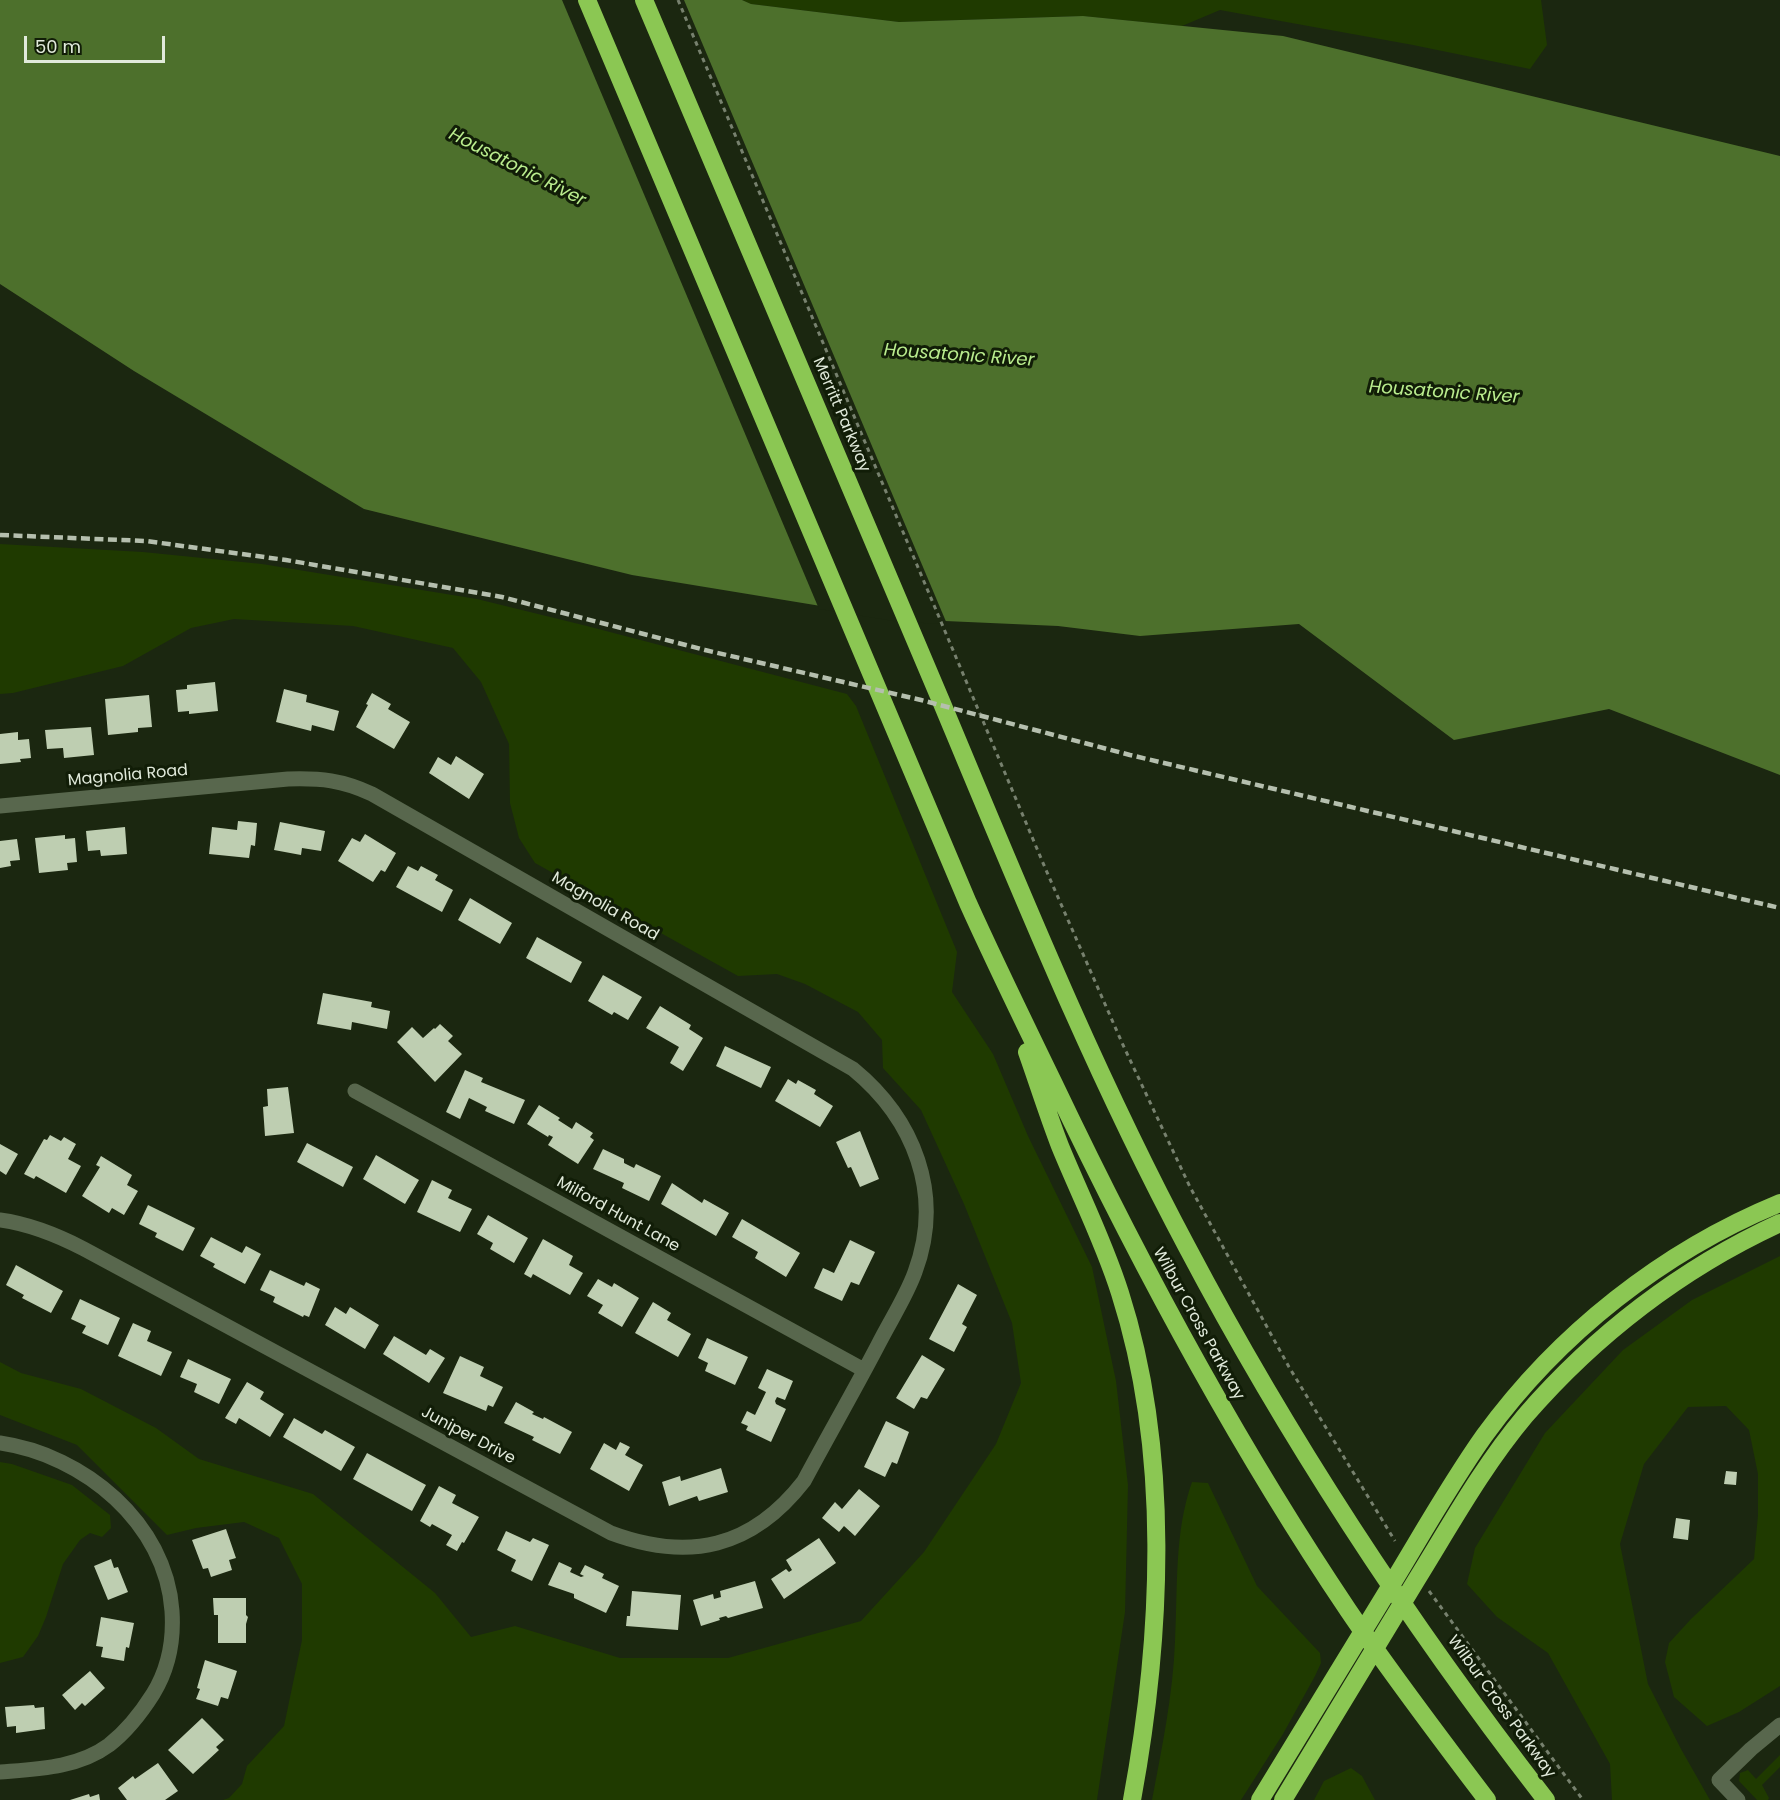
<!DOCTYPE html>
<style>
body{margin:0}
#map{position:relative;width:1780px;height:1800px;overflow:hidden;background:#1b2710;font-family:Poppins,sans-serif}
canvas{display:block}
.scale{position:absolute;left:24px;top:36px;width:141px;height:27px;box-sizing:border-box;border:3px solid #e1eadb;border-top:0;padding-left:8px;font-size:18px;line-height:21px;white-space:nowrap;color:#e1eadb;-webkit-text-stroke:4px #111d07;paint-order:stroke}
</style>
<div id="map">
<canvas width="1780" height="1800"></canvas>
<div class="scale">50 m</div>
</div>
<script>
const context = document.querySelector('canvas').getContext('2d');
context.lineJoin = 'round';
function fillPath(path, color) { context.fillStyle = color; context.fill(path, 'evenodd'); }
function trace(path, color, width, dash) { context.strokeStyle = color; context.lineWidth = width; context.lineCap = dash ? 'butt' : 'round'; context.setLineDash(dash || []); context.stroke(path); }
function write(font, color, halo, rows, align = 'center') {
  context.font = font + ' Poppins,sans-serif'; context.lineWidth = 6; context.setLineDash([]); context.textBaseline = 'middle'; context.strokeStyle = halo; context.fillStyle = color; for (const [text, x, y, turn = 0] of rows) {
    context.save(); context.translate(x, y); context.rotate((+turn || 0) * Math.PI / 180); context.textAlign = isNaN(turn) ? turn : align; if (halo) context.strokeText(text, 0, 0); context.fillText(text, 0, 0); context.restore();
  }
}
fillPath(new Path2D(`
 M742,0H1541L1547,45L1530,69L1413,45L1220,10L1182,26L1083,16L899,22L751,4Z
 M0,544L143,552L262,564L477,599L587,626L847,694L856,706L957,952L952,992L993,1054L1028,1136L1092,1267L1116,1381L1128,1485L1125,1612L1097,1800H223L229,1798L242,1784L247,1766L284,1726L302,1640V1584L279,1538L244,1522L196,1528L167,1535L77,1445L0,1415V1362L21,1373L81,1389L156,1428L199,1459L313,1494L435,1593L471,1637L515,1626L620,1658H728L861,1621L924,1552L996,1444L1021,1383L1012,1323L964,1204L921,1110L883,1068L882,1040L858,1012L805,984L777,974L738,976L535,863L519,838L510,803L509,744L481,682L453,648L353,626L234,619L191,628L123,666L13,693L0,694Z
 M1780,1256V1686L1739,1712L1707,1726L1674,1697L1665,1662L1669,1643L1691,1619L1754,1559L1758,1515V1474L1749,1430L1726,1406L1688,1407L1644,1464L1620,1544L1648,1684L1681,1749L1710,1800H1612L1610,1764L1548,1653L1497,1617L1467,1584L1475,1548L1545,1433L1623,1350L1692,1300Z
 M0,1462L12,1464L72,1485L110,1515L111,1528L102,1537L90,1533L80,1540L63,1564L46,1617L38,1636L23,1657L0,1663Z
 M1192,1482L1208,1483L1257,1586L1320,1653L1321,1663L1315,1676L1283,1734L1241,1800H1152C1162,1747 1173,1695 1175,1641C1178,1587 1174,1533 1192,1482Z
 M1780,1755V1767L1762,1785L1769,1798L1768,1800H1757L1739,1781L1740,1773L1748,1770L1756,1779Z
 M1351,1768L1362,1776L1375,1800H1314L1324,1781Z`), '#1f3a00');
fillPath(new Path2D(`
 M0,0H742L751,4L899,22L1083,16L1283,36L1780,156V775L1609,709L1454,740L1299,624L1140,636L1058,626L900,619L632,575L364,509L134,371L0,284Z`), '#4d702c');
fillPath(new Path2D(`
 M562,0H684L947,624L900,622L819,609Z`), '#1b2710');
fillPath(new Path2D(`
 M215,682L218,711L189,714V711L178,712L176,690L187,689V685Z
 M284,689L307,695L306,702L339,711L334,731L312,725L311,731L276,722Z
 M372,693L391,704L388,709L410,722L394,749L356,727L368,705L366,704Z
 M149,695L152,727L138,728V732L108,735L105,699Z
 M91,727L94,755L64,758L63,748L47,749L45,730Z
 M18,732V740L29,739L31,758L20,759L21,762L0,764V734Z
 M456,756L484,774L469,799L429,773L438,757L451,765Z
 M238,821L257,823L255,846L251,845L249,858L209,854L212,827L237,830Z
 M280,822L325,831L321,851L302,848L301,855L274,850Z
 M125,827L127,854L101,856L100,850L88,851L86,831Z
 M365,834L396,853L385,872L381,870L373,882L338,861L352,838L360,842Z
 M65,835V839L75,838L77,862L67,863L68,870L39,873L35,838Z
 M17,839L20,860L10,861L11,866L0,868V841Z
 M408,866L418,871L421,866L438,875L435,880L453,890L442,912L396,887Z
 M470,898L512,923L500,944L458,920Z
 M537,937L582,962L571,983L526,958Z
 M603,975L642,997L628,1020L614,1012L612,1015L588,1001Z
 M323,993L372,1002L371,1007L390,1011L387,1029L352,1022L351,1030L317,1024Z
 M660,1006L691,1025L689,1029L703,1038L683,1071L670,1063L679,1047L646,1028Z
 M440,1024L453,1036L448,1041L462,1054L435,1082L397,1042L412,1027L423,1038L434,1028L435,1029Z
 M725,1046L771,1067L761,1088L716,1066Z
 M465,1070L483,1078L481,1082L525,1100L514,1124L485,1111L487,1107L469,1098L460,1119L446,1112Z
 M788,1079L796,1084L798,1080L816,1090L814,1094L833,1106L820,1127L775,1101Z
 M288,1087L294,1133L265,1136L263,1107L268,1106L267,1089Z
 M539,1105L560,1118L558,1120L572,1129L576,1122L593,1133L590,1137L594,1140L578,1164L548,1145L553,1137L549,1135L548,1137L527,1124Z
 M860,1131L879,1179L860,1187L851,1167L848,1168L836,1142Z
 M50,1135L61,1141L64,1137L76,1144L68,1159L81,1166L66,1193L36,1176L34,1179L24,1174L44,1139L47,1140Z
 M307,1143L353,1167L343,1187L297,1162Z
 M0,1144L18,1154L6,1175L0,1171Z
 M603,1149L624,1159V1163L634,1168L636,1164L661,1176L649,1201L622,1188L624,1183L593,1169Z
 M376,1155L419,1180L405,1204L363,1179Z
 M101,1156L132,1175L127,1185L138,1191L124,1215L112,1208L109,1213L82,1196L100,1167L96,1165Z
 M432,1180L452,1190L448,1198L472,1209L460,1232L417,1212Z
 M672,1183L702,1203L704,1199L729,1213L716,1236L661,1204Z
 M148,1205L195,1228L183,1251L155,1237L157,1233L139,1224Z
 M488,1215L528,1238L514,1263L490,1249L493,1243L477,1234Z
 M742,1219L800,1253L786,1277L755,1258L758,1252L732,1237Z
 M211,1237L242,1253L246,1246L261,1254L245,1284L213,1267L215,1264L200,1256Z
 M543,1239L573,1256L569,1265L583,1273L570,1295L533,1274L531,1278L524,1274Z
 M850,1240L875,1252L859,1285L851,1282L842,1301L814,1288L823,1268L834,1273Z
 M16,1265L63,1291L51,1313L22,1298L24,1295L6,1285Z
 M270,1270L304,1286L306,1282L320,1289L309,1317L304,1315L303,1317L273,1302L275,1297L260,1290Z
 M598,1279L612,1287L614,1283L639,1298L622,1327L598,1313L603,1305L587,1296Z
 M958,1284L977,1295L962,1324L967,1327L954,1352L929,1339Z
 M80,1299L120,1318L108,1345L82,1333L86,1326L71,1319Z
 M653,1302L671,1313L667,1320L691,1334L678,1357L635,1333Z
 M335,1307L346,1314L350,1307L379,1325L365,1349L325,1325Z
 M133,1323L151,1331L147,1341L172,1352L161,1376L118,1356Z
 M394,1336L426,1355L430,1349L445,1358L429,1383L383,1354Z
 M707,1338L748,1357L735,1385L705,1371L708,1363L698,1358Z
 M922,1355L945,1369L927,1399L921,1397L914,1409L896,1398Z
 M460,1356L484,1367L480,1376L503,1387L493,1407L488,1405L486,1411L443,1393Z
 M188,1359L231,1379L219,1404L194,1392L197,1384L180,1377Z
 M767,1369L793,1381L785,1400L777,1397L775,1401L776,1404L786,1409L771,1442L746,1430L748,1426L741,1423L747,1411L755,1415L766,1392L758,1388Z
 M247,1382L264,1392L260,1399L284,1414L270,1437L239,1418L236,1424L225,1418Z
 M516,1402L534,1412L532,1414L543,1419L544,1417L572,1432L560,1454L532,1440L534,1437L504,1423Z
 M294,1418L322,1434L325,1430L355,1447L341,1471L283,1437Z
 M886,1421L909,1432L897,1464L892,1462L885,1477L864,1467Z
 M620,1442L630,1447L625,1455L643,1465L629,1491L590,1469L604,1443L616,1450Z
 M367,1453L426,1485L412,1511L353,1479Z
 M721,1468L728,1492L699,1501L697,1496L669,1506L662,1482L680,1476L681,1481Z
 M1726,1471L1737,1472L1736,1485L1724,1484Z
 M439,1486L456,1495L452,1503L479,1517L464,1543L462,1542L457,1551L446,1545L452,1535L432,1524L430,1527L420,1521Z
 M859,1489L880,1506L855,1536L844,1526L839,1532L822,1518L835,1502L842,1509Z
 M1676,1518L1690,1520L1688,1540L1673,1538Z
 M226,1529L236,1558L229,1560L232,1570L211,1577L208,1568L203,1569L192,1540Z
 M506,1531L530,1542L533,1538L549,1545L532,1581L511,1571L516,1560L497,1550Z
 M819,1538L836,1563L784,1599L771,1579L786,1569L789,1572L792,1570L786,1560Z
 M111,1559L114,1568L118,1567L128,1592L108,1600L94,1566Z
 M559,1562L572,1568L570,1572L581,1577L584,1576L580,1574L585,1565L604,1574L602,1578L619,1586L606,1613L574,1598V1594L548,1585Z
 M755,1581L763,1608L728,1618L726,1616L719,1618L720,1620L701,1626L693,1600L713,1594L714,1599L721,1597L720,1591Z
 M632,1591L681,1595L678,1630L626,1626L627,1616H630Z
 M213,1598H246V1615L248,1617L246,1624V1643H218V1615H214Z
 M101,1617L134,1623L129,1648L126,1647L124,1661L101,1657L103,1647L96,1646Z
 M205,1660L237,1671L228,1699L221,1697L218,1706L196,1699L200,1689L197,1688Z
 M90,1671L105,1688L85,1706L82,1703L75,1710L62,1695Z
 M34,1705L35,1708L44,1707L45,1729L16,1733V1726L7,1727L5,1707Z
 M202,1718L224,1740L216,1747L219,1750L193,1774L168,1750Z
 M158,1763L178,1791L165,1800H127L118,1788L133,1776L135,1779Z
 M89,1794L90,1797L99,1794L100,1800H70Z`), '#beceb1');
trace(new Path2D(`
 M678,0L1046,870L1123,1045L1190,1187L1289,1367L1395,1541
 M1429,1591L1583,1800`), '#77816e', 3, [4.5, 4.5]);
trace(new Path2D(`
 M0,806L288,779C321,778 342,780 372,794L853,1069C914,1119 944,1194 915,1272C906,1297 890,1321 878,1345C854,1391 828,1436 804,1481C752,1548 689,1562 611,1533L84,1249C57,1235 30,1224 0,1220
 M355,1091L864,1370
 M0,1443C84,1455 166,1523 172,1611C174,1641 169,1668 153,1694C141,1713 127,1731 109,1745C78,1768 37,1769 0,1772
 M1738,1800L1719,1780L1751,1749L1780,1725`), '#58674d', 15);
trace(new Path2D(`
 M587,0L968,903C995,963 1024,1022 1053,1082C1140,1265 1235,1442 1348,1610C1392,1675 1440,1738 1487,1800
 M644,0C743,234 842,468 941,701C1018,885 1093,1071 1187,1247C1290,1442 1411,1626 1546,1800
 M1027,1052C1038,1083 1048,1115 1060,1146C1080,1195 1104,1242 1120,1293C1171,1452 1162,1637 1132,1800
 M1260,1800C1304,1729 1347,1658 1390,1587C1421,1536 1450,1484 1484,1436C1558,1334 1663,1251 1780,1203
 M1283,1800C1328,1726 1372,1653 1417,1579C1451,1524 1483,1466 1525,1416C1595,1335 1682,1268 1780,1223`), '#8bc753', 18);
trace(new Path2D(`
 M0,535L146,541L286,560L502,597L705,650L921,700L1130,755L1780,908`), '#b5bfae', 4.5, [9, 4.5]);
write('16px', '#e1eadb', '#111d07', [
 ["Merritt Parkway",841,415,67],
 ["Magnolia Road",128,776,-5],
 ["Magnolia Road",605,907,30],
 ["Milford Hunt Lane",618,1215,29],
 ["Wilbur Cross Parkway",1198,1324,61],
 ["Juniper Drive",468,1436,28],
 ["Wilbur Cross Parkway",1501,1707,54]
]);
write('italic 18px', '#baed8e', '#111d07', [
 ["Housatonic River",517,168,27],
 ["Housatonic River",959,356,4],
 ["Housatonic River",1444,393,4]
]);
</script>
